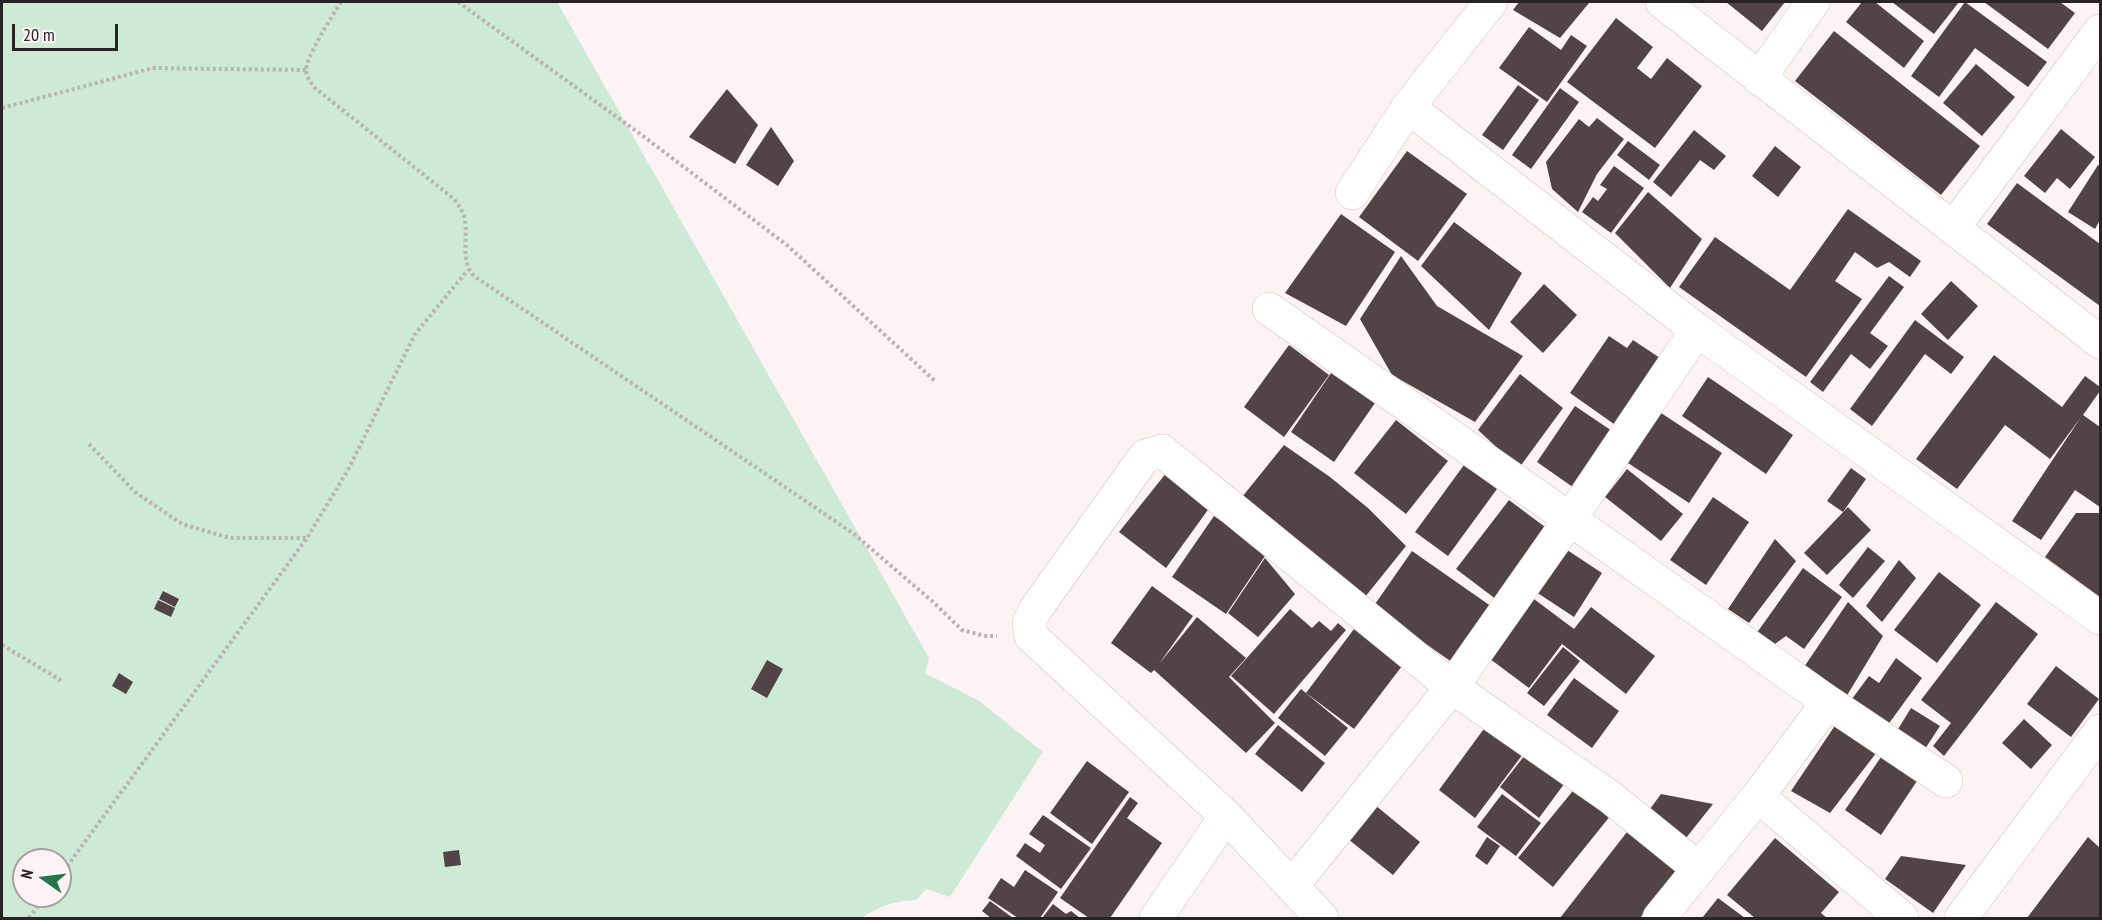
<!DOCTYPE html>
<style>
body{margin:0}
#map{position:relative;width:2102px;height:920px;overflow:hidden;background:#fdf2f4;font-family:"PT Sans Narrow",sans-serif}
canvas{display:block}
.frame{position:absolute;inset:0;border:3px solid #292324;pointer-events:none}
.north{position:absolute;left:12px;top:848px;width:60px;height:60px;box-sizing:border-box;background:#fdf2f4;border:2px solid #a89fa1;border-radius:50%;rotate:284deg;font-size:16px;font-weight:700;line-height:24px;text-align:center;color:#292324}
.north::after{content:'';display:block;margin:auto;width:21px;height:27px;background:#247648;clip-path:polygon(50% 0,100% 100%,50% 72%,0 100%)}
.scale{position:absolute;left:12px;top:24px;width:106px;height:27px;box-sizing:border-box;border:3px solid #292324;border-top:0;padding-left:8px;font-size:18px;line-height:21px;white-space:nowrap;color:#292324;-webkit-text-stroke:4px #fdf2f4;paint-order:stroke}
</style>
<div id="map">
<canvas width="2102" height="920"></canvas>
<div class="frame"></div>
<div class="north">N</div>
<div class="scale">20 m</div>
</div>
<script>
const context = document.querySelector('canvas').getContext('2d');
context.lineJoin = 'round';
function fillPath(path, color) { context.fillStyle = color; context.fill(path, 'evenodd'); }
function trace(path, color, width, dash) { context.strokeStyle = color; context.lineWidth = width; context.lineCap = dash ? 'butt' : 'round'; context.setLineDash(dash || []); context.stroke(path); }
fillPath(new Path2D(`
 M2,2H557L929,658L925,673L979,701L1043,752L950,897L926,889L916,900C894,901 884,905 864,916L863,918H2ZM24,860H60V896H24Z`), '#ccead5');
fillPath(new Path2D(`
 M1519,2H1587L1589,3L1560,38L1513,10Z
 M1726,2H1785L1762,31Z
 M1862,2H1875L1924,41L1904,68L1846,22Z
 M1892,2H1959L1934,34Z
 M1965,2L2047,62L2028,87L1975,48L1939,97L1911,76Z
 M1984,2H2060L2075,13L2048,49Z
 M1616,18L1653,47L1637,68L1651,79L1667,58L1702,86L1655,148L1567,82Z
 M1529,27L1561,50L1571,35L1587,46L1547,102L1499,68Z
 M1834,31L1980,146L1941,195L1795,81Z
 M1976,64L2015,97L1982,136L1943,103Z
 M1518,85L1539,100L1503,150L1482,135Z
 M1560,88L1579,102L1531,169L1512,155Z
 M727,89L758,125L735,164L689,137Z
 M1597,118L1624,139L1597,174L1578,212L1552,189L1546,162L1579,119L1589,127Z
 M771,127L794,161L778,186L746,165Z
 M2061,129L2095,157L2070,189L2057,178L2045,193L2024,176Z
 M1694,130L1726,156L1714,170L1700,160L1671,197L1653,182Z
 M1628,141L1660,165L1649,180L1617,155Z
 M1775,146L1801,167L1778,197L1752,176Z
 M1407,151L1467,194L1418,261L1359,217Z
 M2098,165L2100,166V220L2095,229L2068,212Z
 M1614,166L1644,188L1611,233L1582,212L1593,197L1598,201L1607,189L1600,185Z
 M2017,183L2100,244V306L1987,224Z
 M1648,192L1702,239L1670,288L1615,233Z
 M1848,209L1921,261L1910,277L1889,262L1877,268L1855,252L1835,281L1862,299L1806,377L1679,287L1715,237L1790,290Z
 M1341,214L1395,252L1346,326L1285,293Z
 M1454,222L1522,273L1489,330L1421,266Z
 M1401,256L1437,306L1523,356L1475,422L1392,375L1360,319Z
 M1889,276L1904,287L1870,333L1888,346L1870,369L1851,354L1823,392L1810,382Z
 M1951,281L1978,306L1948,340L1921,314Z
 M1544,284L1577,315L1543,353L1510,322Z
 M1915,320L1964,357L1951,374L1925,354L1872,426L1850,409Z
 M1609,336L1627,348L1633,340L1666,362L1621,429L1570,393Z
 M1289,345L1329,375L1284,437L1244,407Z
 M1994,355L2062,407L2085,376L2100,387V391L2083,415L2100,427V507L2075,490L2041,540L2012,521L2081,417L2050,459L2005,425L1957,489L1916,459Z
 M1331,373L1375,403L1334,462L1291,432Z
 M1520,374L1563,408L1519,468L1478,430Z
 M1708,377L1793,435L1766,474L1682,416Z
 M1575,406L1615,433L1577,490L1537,462Z
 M1661,413L1722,453L1689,503L1628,463Z
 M1396,420L1448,461L1406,514L1354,473Z
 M1284,445L1330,477L1368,508L1406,546L1361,602L1238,502Z
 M1464,465L1497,489L1448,556L1415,532Z
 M1851,468L1866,479L1843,512L1827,501Z
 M1627,469L1683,514L1661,541L1605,497Z
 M1167,472L1210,507L1166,568L1119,532Z
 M1713,497L1749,522L1706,585L1670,560Z
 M1509,500L1553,533L1501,603L1456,569Z
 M1848,507L1871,530L1827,575L1804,553Z
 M2076,513H2100V597L2045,557Z
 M1214,516L1267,553L1226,614L1172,577Z
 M1775,539L1796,561L1749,623L1728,609Z
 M1558,544L1602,573L1574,617L1530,588Z
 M1868,547L1885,561L1853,598L1839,585Z
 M1412,551L1495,609L1456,665L1373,607Z
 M1265,558L1295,594L1258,637L1228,613Z
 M1899,560L1916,578L1882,622L1866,606Z
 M1803,568L1842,597L1804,649L1786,636L1772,646L1756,634Z
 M1939,572L1981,605L1937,663L1894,630Z
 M1152,586L1193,616L1159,664L1197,617L1246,658L1229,677L1275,723L1246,753L1154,670L1151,673L1111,643Z
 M1522,590L1574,629L1591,607L1655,656L1626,694L1562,644L1529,688L1478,650Z
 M163,591L179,599L175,607L159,599Z
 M158,600L175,608L171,617L154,609Z
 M1848,602L1883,636L1843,702L1804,667Z
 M1996,602L2038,634L1944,756L1933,746L1951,723L1921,700Z
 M1290,609L1312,628L1319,621L1331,631L1338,623L1346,630L1274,714L1231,676Z
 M1354,629L1402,666L1354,729L1306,693Z
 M1563,647L1580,661L1544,706L1527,693Z
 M1896,658L1922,678L1882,733L1846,707L1869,676L1879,683Z
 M767,660L783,669L767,698L751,689Z
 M2056,666L2099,699L2071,737L2027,704Z
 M119,673L133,682L126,694L112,686Z
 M1574,678L1619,711L1592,748L1547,715Z
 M1301,689L1348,728L1325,756L1278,718Z
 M1911,708L1940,726L1923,752L1895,734Z
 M2024,719L2052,745L2031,769L2002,743Z
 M1836,724L1880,748L1830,813L1791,791Z
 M1278,725L1325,763L1302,792L1255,754Z
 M1486,726L1523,754L1475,818L1439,790Z
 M1528,751L1567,780L1539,818L1500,787Z
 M1883,754L1919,778L1881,835L1845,810Z
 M1087,761L1129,792L1092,844L1050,813Z
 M1576,787L1611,815L1553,887L1518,858Z
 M1502,794L1541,823L1516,856L1477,827Z
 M1661,794L1713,804L1686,838L1650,809Z
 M1130,797L1138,803L1127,818L1162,843L1110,918H1089L1060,898Z
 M1375,805L1420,842L1393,875L1348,839Z
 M1043,815L1091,848L1061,889L1016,856L1025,843L1040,853L1045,845L1029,834Z
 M1627,832L1677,871L1640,918H1560Z
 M1487,837L1500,846L1487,865L1475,856Z
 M2088,837L2100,848V917L2099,918H2027Z
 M1775,838L1839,892L1821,913L1827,918H1755L1727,895Z
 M459,850L461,865L445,867L443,852Z
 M1901,856L1966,865L1933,913L1885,879Z
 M1025,870L1058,892L1040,918H1018L988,898L1001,878L1014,887Z
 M1718,898L1745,918H1702Z
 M990,901L1013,918H991L982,911Z
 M1053,904L1066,914L1071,911L1080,918H1042Z`), '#524446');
const street = new Path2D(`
 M1759,79L1813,2
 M1408,107L1697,330L2100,618
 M1352,193L1408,107L1491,2
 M1954,227L2100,31
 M1269,309L1570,519L1828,702L1758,796L1659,918
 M1828,702L1946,781
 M1758,796L1902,918
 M1292,886L1452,687L1570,519L1697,330
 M1156,918L1226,816
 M1322,918L1226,816L1031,636L1029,623L1035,610L1145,456L1162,451L1452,687L1610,797L1699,869`);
const secondary = new Path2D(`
 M1662,2L2100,342
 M1961,918L2100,731`);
trace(street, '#d3c3c5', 34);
trace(secondary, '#d3c3c5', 34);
trace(new Path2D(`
 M341,2C333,15 305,58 306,71C307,78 311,83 315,88L454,199C459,206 464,212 465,221C468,239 460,262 474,276L854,534L933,602L962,630L985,636H997
 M458,2L643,136L788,246L935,381
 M2,108L153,68L306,70
 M89,444L135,492L182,524L230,538H306
 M2,645L62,681
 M60,876L307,538L348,470L415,334L468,270
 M29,918L45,896`), '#bcb3b4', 4, [3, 3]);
trace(street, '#fff', 33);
trace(secondary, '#fff', 33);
</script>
